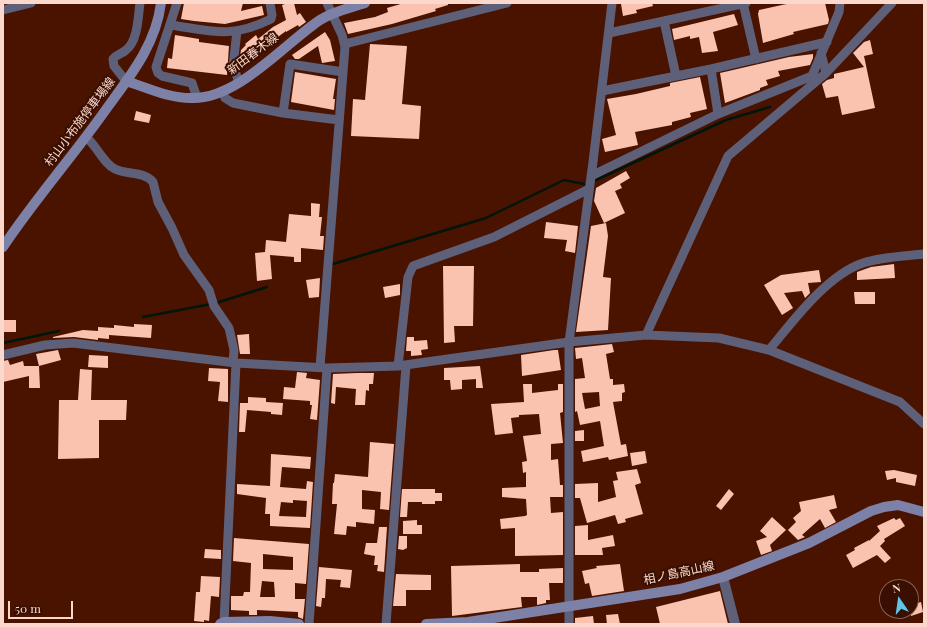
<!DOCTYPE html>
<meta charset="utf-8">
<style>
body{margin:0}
#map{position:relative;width:927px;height:627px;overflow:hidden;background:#491300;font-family:"Playfair Display",serif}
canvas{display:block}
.frame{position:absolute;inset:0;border:4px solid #fcd8cc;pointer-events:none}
.north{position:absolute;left:879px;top:579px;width:40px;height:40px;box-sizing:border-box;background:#380f01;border:1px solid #865f52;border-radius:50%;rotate:347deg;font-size:11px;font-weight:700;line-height:16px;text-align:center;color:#fcd8cc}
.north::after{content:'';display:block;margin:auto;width:14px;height:18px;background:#5cc7e8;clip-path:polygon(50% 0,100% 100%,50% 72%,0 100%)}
.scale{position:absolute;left:8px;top:601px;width:65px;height:18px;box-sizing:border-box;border:2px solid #fcd8cc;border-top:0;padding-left:5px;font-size:12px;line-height:14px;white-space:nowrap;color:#fcd8cc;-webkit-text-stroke:3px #380f01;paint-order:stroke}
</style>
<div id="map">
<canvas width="927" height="627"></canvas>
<div class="frame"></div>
<div class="north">N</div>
<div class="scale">50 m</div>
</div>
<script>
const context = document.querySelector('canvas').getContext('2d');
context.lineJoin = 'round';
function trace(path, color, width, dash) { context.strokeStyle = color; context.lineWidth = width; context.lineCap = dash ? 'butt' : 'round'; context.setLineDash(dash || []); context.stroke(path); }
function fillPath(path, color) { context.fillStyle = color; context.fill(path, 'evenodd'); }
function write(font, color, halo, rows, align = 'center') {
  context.font = font + ' "Playfair Display","Noto Sans JP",serif'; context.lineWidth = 4; context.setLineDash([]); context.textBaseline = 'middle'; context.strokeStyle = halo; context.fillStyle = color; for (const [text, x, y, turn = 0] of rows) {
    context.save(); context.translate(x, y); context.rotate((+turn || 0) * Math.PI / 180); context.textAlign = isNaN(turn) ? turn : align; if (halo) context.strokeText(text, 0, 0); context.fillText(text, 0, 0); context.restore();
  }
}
trace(new Path2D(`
 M594,181L726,120L770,107
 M333,264L486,218L564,180L584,184
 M216,303L267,287
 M143,317L211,304
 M3,343L59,331`), '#02150b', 2.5);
fillPath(new Path2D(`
 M184,3H243L241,11L262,6L264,15L225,24L194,21L181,19Z
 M288,3H294L297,15L300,13L306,22L299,27L298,25L286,32V31L267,45L265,42L239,64L241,50L246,45L245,44L256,35L258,39L273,27L286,20L282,5Z
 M404,3H448V5L435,9L436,11L392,24L348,34L344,23L375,17L388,12L387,8Z
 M652,3L653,6L636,10L637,13L623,16L621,4Z
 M791,3H825L829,20L828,24L793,32L794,34L763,43L758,14L759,10Z
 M734,14L738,25L713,32L718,51L702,53L699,37L690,39V36L674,40L672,29Z
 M325,32L330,40L335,61L322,63L318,46L299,59H295L292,55Z
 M175,35L199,39V42L229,46L227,75L167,68L168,58L172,59Z
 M870,40L873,54L864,56L875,108L842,115L838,96L826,98L822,84L827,80L834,78V74L864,67L853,53L864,42Z
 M370,44L407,46L402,104L421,106L419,139L351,136L353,99L365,100Z
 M813,54V58L810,65L778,71L780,76L766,80L768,85L760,88V90L725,103L720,73L789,57Z
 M295,72L336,79L333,99H335L334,110L291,102Z
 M700,77L707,109L690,113L691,117L672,122V125L635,132L638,145L605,152L602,139L616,135L607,99L636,94L670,86V83Z
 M136,111L151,115L149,123L134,120Z
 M626,171L630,178L620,184L622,188L615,191L625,213L604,223L594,201L596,188Z
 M311,203L320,204L319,217H322L320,236H324L323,250L301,248V262H294V257L270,255L272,279L257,281L255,253L265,252L266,240L286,242L289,214L311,216Z
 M546,222L578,226L575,253L565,251L567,240L544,238Z
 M606,223L608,236L603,277L611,278L608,330L576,332L591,226Z
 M894,264L895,278L857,280V272L871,267Z
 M443,266H474L473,326H454L455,342L444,343Z
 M819,270L821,282L808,283L810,293L805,298L802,291L784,293L793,308L782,315L764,285L781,275Z
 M320,278L319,297L309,298L306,280Z
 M400,284V295L385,298L383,287Z
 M854,292H875V304H855Z
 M3,320H16V332H3Z
 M134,324L152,325L151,338L109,335V339L98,338V340L74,337L53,338V337L83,330L98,331V327L114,328V325L134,327Z
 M249,334L250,354H240L237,335Z
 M407,337H414V341L427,340L428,349L421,350L422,355L411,356V351H406Z
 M612,344L614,352L606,354L610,379H613V385L624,384L625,392L622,393V401L613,402L621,445L626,444L628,456L609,460L608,457L583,462L581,451L604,446L600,421L580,425L577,411L575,412V379L585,378L582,358L576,359L575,348ZM599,392L600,406L585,409L582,393Z
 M58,350L61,360L39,366L40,388H29V376L3,382V361L8,360L10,365L23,361L24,366H39L36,354Z
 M554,350H558L561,370L522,376L521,355Z
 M89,355L108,356V368L88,367Z
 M480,366L483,388H476V379L462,380V389L451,390L450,380H444V368Z
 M209,368L228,369V402L218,401L220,382L208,381Z
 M80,369L92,370L91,400H127L126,420H99V458L58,459L59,400H78Z
 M297,372L307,373L306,378L320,380L317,420L310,419L312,405H310V401L283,399L284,387L295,388Z
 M357,373H374L373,384H369V391L366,390L365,405H355L356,389L336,387L335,404L331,403L333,374Z
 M523,384H532V393L558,390V384H563V412L560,413L563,443L551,444V460L558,459L560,485H563V497H550L551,513L563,512V555L515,556V528L501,529L500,519L525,516L527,515L526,499L502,497V488L526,487V472L523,473L522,462L527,461L523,436L541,434L539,414L519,415V417L511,418L513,433L495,435L491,404L524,402Z
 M248,397L266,398V402L283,403L282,415L271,414V412L247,410L245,432H239L240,403H248Z
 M584,430V441H575V431Z
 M370,442L394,444L389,510L380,509L381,492L362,490V509L375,510L374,524L356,522V527L347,526L346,535L334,534L337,504H332L333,483H334L335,474L368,477Z
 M645,451L647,463L632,466L630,453Z
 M271,454L311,457L310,469L282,467L280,487L306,489L307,481L313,482L310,528L270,526V514H265L266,498L237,494V484L270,486ZM293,500L307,501L306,517L279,516L281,502L293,503Z
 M637,469L641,483L635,485L643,514L625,519L626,522L618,524L615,515L587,523L580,498H575V484L598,483V502L616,497L613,481L618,480L616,472Z
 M894,470L917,475L915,486L896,482V478L887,480L885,471Z
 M402,489H435V493H442V501H435V504H422V502H408L407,517H400Z
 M729,489L734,494L721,510L716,506Z
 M834,495L837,508L829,510L836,522L825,528L820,519L802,535L805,537L798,540L788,530L796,522L793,518L801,511L799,502Z
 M772,517L786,530L770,545L772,551L761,555L756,541L767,537L760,531Z
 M894,518L896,520L900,518L905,526L884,539L885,541L880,546L891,558L885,563L877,555L853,568L846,555L855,550L854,548L869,540V541L880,531L877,526Z
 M417,520V525H422V534H403V521Z
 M588,525V540L613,535L615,546L602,548L603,555H575V526Z
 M379,527H387L384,572L377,571L378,565H374L375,556L364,554L366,543H377Z
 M399,536H407V548L403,550L398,549Z
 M234,538L309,544L306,584L295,583V599H305L303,619L298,617V612L257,610V615H249V611L231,610V596H243L244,592H250L251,563L233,561ZM263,554L293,557V570L263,569ZM262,581L274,582L275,597H260Z
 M205,549L221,550V559L204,558Z
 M520,564V572H539V569L563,568V583H549L550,600H546V603L537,605V597H521L522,607L452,616L451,566Z
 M620,564L624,591L592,596L589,583L585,584L582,571L597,568L596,566Z
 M319,567L352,570L350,588L340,587L341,580L326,579L325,598H322L321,607L316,606Z
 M396,574L431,575V590H406V606H393Z
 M201,576L220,577L219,597L211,596L209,621L204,620V622L194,621L196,592H200Z
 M720,591L728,624H660L656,607Z
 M921,602L923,612L911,616V605Z
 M618,614L620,624H607L606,615Z
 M593,616L594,624H575V618Z`), '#f9c3b0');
trace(new Path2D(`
 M177,3L156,67L158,73L162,76L192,83L197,98
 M743,3L756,59
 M3,10L31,3
 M664,21L676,76
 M171,25C212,31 231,39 271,19L272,15L270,3
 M237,31L233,66L239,82
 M609,33L746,3
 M345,44L507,3
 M711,69L718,114
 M826,73L892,3
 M126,81L114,66L113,59C117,54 122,54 126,50C138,41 138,17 140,3
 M222,91L225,98L233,103L283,113L339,120
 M602,91L711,69L827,42
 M283,113L290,64L343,72
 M86,137C97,146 103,163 115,169C127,175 144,171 153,182L158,202L172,228L184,255L209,290L214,306L229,328L234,350L233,363
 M591,176L718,114L812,76L839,12L840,3
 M646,335L728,156L826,73L821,53
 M769,350C793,321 827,275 863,263C880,257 905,256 924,254
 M3,355L45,345L73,343L236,363L327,368L398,366L569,342L646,335L719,338L769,350L900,402L924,424
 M398,366L408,277L413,266L494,237L589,189
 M320,367L345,47L342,35L327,3
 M224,622L236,363
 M309,624L327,368
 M386,624L406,366
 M569,624V342L593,162L612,3`), '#5e6079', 9);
trace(new Path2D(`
 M723,577L735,624`), '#5e6079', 10);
trace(new Path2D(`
 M126,81C148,88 168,98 191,98C237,100 284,44 320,20C334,11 350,8 365,3
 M3,247C35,199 74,155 107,108C131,75 156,44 161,3
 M220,624L224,622L270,621L299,624
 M426,624L468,622L680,589L723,577L809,543L871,511L884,507L898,505L924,512`), '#7d80a7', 10);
write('12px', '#fcd8cc', '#380f01', [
 ["新田春木線",253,54,-37],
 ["村山小布施停車場線",80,122,-53],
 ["相ノ島高山線",679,573,-12]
]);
</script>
